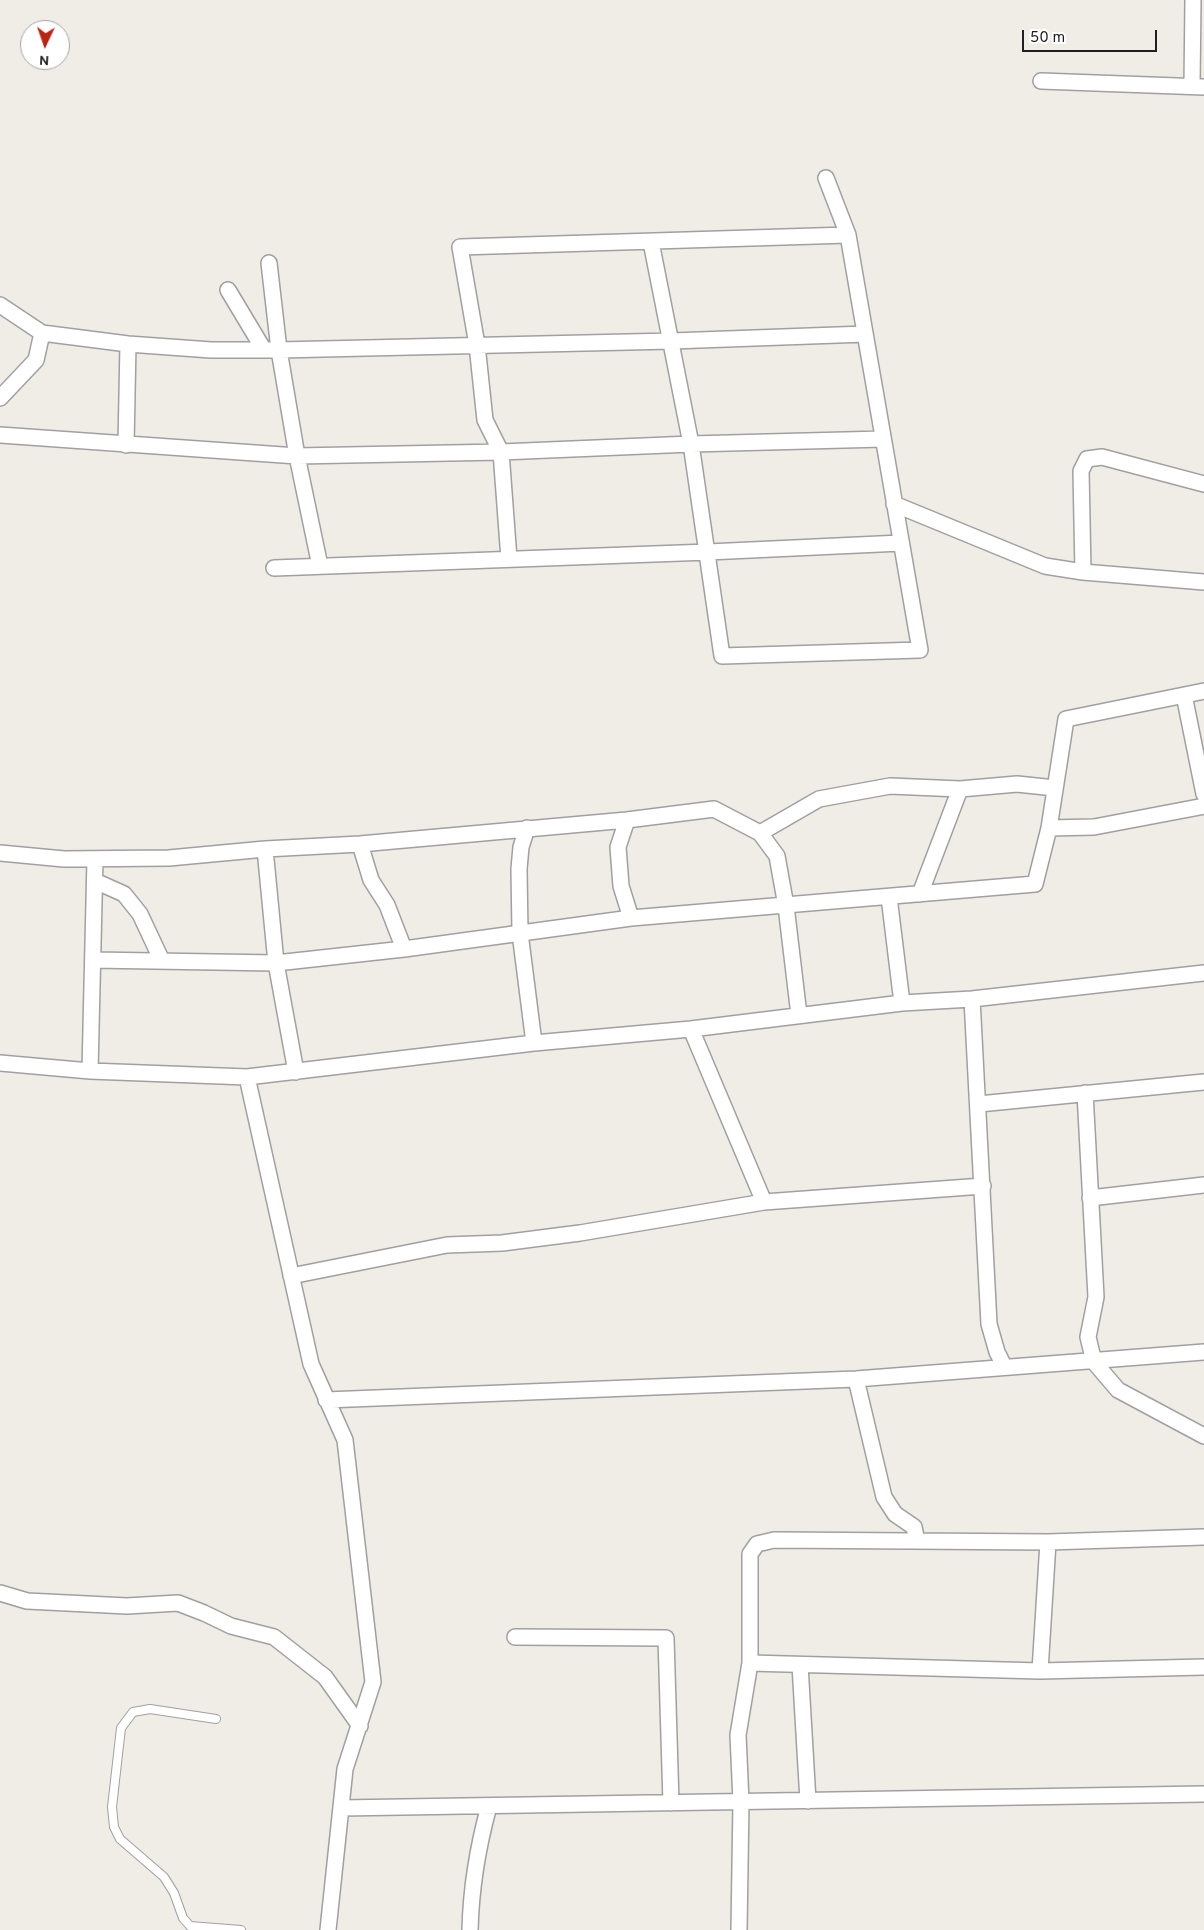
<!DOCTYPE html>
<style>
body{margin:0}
#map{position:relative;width:1204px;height:1930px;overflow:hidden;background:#efede6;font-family:Overpass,sans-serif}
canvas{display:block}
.north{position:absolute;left:20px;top:20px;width:50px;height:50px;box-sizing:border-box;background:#fff;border:1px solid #a5a5a5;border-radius:50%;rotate:183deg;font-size:14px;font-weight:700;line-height:20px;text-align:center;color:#1f1f1f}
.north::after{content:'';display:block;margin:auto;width:18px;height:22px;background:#bb2313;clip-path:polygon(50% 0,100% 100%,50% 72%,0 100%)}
.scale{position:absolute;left:1022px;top:30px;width:135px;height:22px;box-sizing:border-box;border:2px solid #1f1f1f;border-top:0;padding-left:6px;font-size:15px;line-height:18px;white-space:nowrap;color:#1f1f1f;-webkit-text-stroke:4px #fff;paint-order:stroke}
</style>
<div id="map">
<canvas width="1204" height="1930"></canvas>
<div class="north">N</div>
<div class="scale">50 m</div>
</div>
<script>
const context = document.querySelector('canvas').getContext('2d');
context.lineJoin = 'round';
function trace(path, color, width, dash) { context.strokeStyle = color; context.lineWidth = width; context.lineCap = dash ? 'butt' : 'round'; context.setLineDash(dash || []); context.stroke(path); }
const service = new Path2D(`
 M216,1719L150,1709L133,1712L121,1728L112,1807L114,1827L120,1839L164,1877L174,1893L183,1918L190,1926L241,1930`);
const minor = new Path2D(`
 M1041,81L1204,87
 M1192,86L1193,0
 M651,242L691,444L722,656L920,650L848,235L826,178
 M269,263L279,350L297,456L320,566
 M228,290L264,350
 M0,305L42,333L128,344L211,350H279L672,341L865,334
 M0,398L36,360L42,333
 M0,435L297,456L501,452L691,444L883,439
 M126,445L128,344
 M894,504L1045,566L1083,572L1204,582
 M509,559L501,452L485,420L477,345L460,247L848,235
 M274,568L708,552L901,543
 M1083,572L1081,471L1087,459L1102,457L1204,484
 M1184,695L1204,794
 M627,820L618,847L621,886L631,918
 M527,828L521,847L519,869L520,933L534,1043
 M1049,828L1094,827L1204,806
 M760,833L819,799L890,786L960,789L1017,784L1055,788
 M360,844L371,880L387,905L404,949
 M265,849L276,963L296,1072
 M0,853L64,859L169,858L265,849L360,844L627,820L714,809L760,833L777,856L786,906L799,1015
 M95,881L124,894L140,914L162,961
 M920,894L960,789
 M889,897L902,1003
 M93,960L276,963L404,949L631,918L1035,884L1049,828L1066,719L1204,691
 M972,999L989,1324L997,1352L1004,1366
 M691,1029L764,1202
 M0,1063L90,1071L247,1077L534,1043L691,1029L902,1003L972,999L1204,973
 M90,1071L95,859
 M247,1077L311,1364L345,1440L373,1682L345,1769L328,1930
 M1085,1093L1096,1297L1088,1337L1094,1362L1118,1390L1204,1436
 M979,1104L1204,1082
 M1090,1198L1204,1185
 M291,1276L447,1245L502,1243L580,1233L764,1202L983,1186
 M856,1379L884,1497L895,1514L914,1527L917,1541
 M326,1400L856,1379L1204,1352
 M0,1593L27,1601L127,1606L178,1603L204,1613L231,1626L274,1637L325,1677L360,1726
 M515,1637L666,1638L671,1803
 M750,1663L1040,1671L1204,1667
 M800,1665L808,1801
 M1040,1671L1048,1542
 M341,1808L1204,1794
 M470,1930C471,1888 478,1846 489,1806
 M739,1930L741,1802L738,1735L750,1663V1554L757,1544L774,1540L1048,1542L1204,1537`);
trace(service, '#a0a0a0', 10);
trace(minor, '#a0a0a0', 18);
trace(service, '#fff', 8);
trace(minor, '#fff', 15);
</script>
